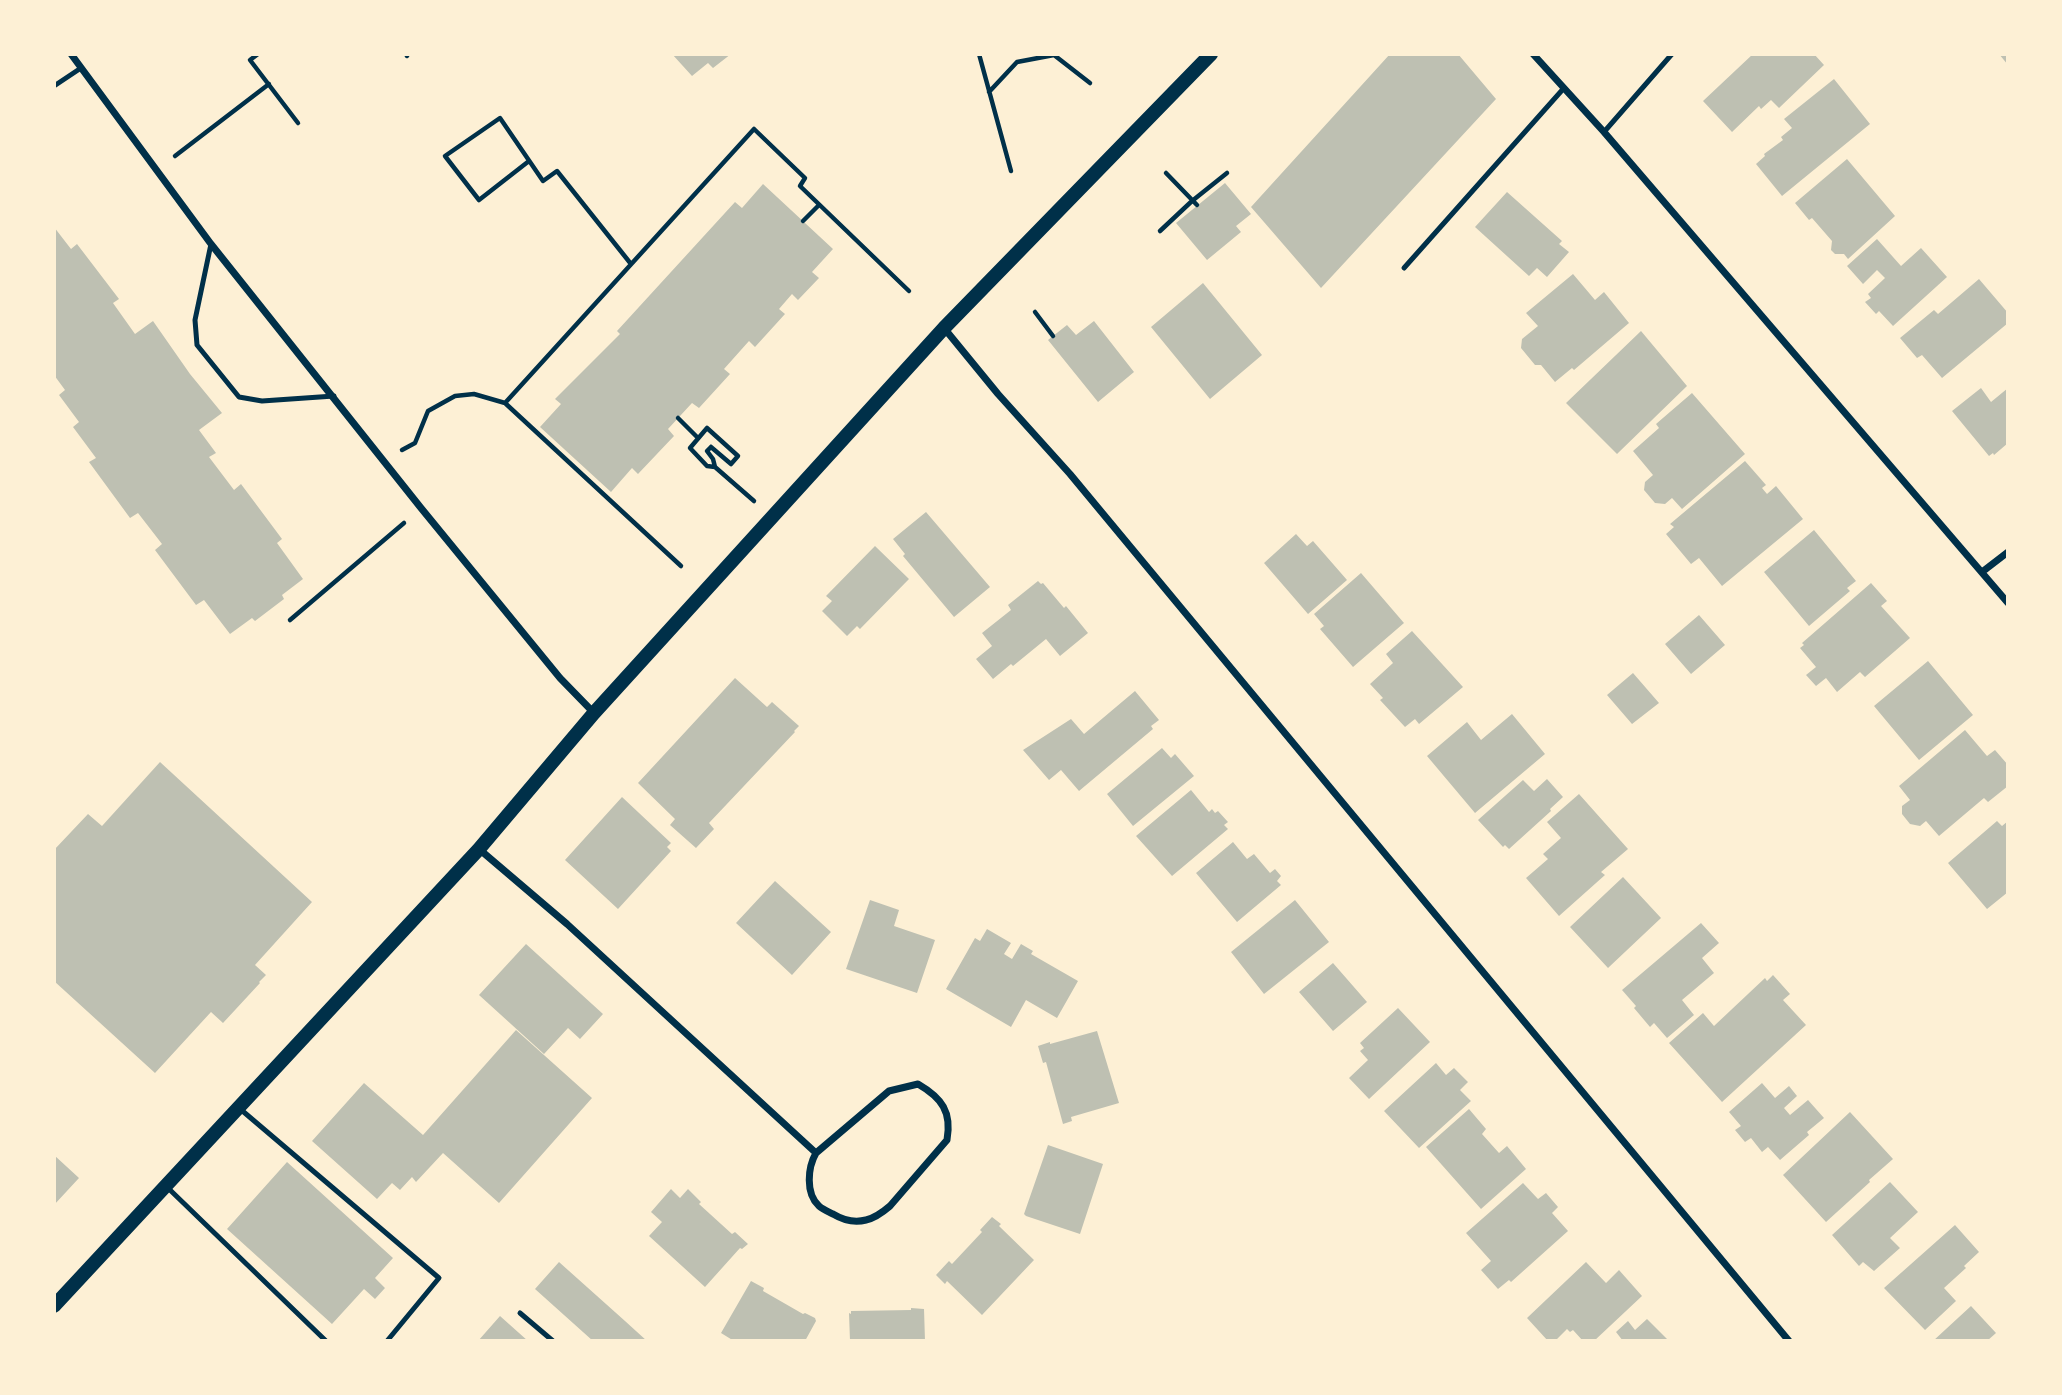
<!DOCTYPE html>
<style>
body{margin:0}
#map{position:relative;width:2062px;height:1395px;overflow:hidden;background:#fdf0d5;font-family:Lora,serif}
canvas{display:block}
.frame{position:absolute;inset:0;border:56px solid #fdf0d5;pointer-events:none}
</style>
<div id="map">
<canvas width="2062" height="1395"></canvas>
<div class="frame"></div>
</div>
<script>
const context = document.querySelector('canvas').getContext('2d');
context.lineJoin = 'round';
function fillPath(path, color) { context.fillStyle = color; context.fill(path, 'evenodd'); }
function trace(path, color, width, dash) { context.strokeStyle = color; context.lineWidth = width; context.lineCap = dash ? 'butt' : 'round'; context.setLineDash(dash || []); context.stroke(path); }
fillPath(new Path2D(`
 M672,54H731L713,68L708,63L692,76Z
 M1390,54H1458L1496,99L1321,288L1251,207Z
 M1753,54H1814L1824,65L1779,108L1771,100L1761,109L1759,106L1732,132L1703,101Z
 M1999,54H2008V65Z
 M1834,79L1870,124L1782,196L1756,164L1765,156L1764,154L1783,140L1781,137L1792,128L1784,119Z
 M1847,159L1895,216L1848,259L1844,254H1835L1831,250L1832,241L1812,218L1809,220L1795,203Z
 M1225,183L1251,214L1236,226L1241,232L1207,260L1176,223Z
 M763,184L833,249L812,272L819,278L798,300L792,294L779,309L785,314L755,347L749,341L724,369L730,374L699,408L692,403L668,429L674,436L638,474L632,468L611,492L540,427L561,404L555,399L620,334L617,331L735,202L742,208Z
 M1507,192L1562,241L1559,244L1569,252L1547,277L1537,268L1529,276L1475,227Z
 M54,227L71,249L77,244L119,299L113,303L135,334L153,321L190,374L222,413L199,430L216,453L209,457L234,490L241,484L282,539L277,543L303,579L282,595L284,599L255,621L252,618L230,634L204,600L196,605L155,550L162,544L138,513L130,518L89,462L96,458L73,427L79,422L59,395L65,390L54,375Z
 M1877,239L1901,266L1921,248L1947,277L1893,326L1879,311L1876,314L1865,302L1871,298L1868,294L1885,278L1877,270L1863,284L1847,266Z
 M1573,274L1595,300L1604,292L1629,323L1574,370L1572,368L1555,382L1541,365H1535L1521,348L1522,339L1538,326L1526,313Z
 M1979,279L2008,313V323L1942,378L1922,355L1917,358L1900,338L1934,310L1938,314Z
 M1203,283L1262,355L1210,399L1151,327Z
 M1094,321L1134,372L1098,402L1048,340L1067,325L1076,335Z
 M1641,331L1687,386L1617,454L1566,403Z
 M1981,388L1991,402L2008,388V443L1994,455L1993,453L1989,456L1952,411Z
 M1692,393L1745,454L1682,509L1672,498L1665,504L1655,503L1644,490L1645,482L1653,475L1633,451L1659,428L1656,424Z
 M1745,461L1766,485L1762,488L1767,494L1776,486L1803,519L1722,586L1699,558L1691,564L1666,534L1674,527L1670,524Z
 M926,512L990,587L954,617L903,556L905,554L893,539Z
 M1814,530L1856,581L1847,588L1850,591L1809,626L1764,572Z
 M1296,534L1307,546L1313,541L1347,580L1308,614L1264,563Z
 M875,546L909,579L860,629L857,626L847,636L822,611L832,601L826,596Z
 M1361,573L1404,623L1353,667L1320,629L1324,626L1314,614Z
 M1038,581L1041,584L1043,583L1064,608L1066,606L1088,633L1060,656L1046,639L1013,666L1011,664L993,679L976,659L992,646L982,633L1011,610L1008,605Z
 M1871,583L1887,601L1881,606L1910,638L1865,677L1860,672L1837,692L1826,678L1816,686L1806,675L1816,667L1800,648L1804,645L1802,643Z
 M1699,615L1725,645L1691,674L1665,644Z
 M1412,631L1463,687L1419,724L1415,719L1405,727L1380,700L1383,698L1370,684L1393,663L1386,654Z
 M1928,661L1973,715L1919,760L1874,706Z
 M1633,673L1659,703L1632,724L1607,695Z
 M735,678L767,707L772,702L799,726L794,731L795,732L709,823L714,829L696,848L670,825L675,819L638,783Z
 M1135,691L1159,720L1151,726L1153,729L1079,791L1061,770L1049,780L1023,750L1071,719L1084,734Z
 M1512,714L1545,754L1475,813L1427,756L1467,722L1481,740Z
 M1965,730L1987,756L1995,750L2008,765V786L1988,802L1984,798L1939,836L1926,821L1920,826L1910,824L1902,814V806L1910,800L1899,786Z
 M1162,748L1171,758L1175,754L1194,776L1133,826L1107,794Z
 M160,762L312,902L255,965L266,975L259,982L260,983L223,1023L211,1012L155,1073L54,981V850L88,814L102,826Z
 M1547,779L1563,797L1550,809L1551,811L1509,849L1505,845L1503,847L1478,820L1523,780L1534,791Z
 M1191,790L1209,812L1212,809L1215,813L1218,811L1228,822L1224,825L1228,829L1172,876L1136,836Z
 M1579,794L1628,849L1601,872L1605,875L1559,916L1526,878L1548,859L1543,854L1561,838L1547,822Z
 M622,797L671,843L667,847L671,851L618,909L565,860Z
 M1997,821L2002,826L2008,821V892L1987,909L1948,863Z
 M1233,842L1247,859L1254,854L1270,873L1275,869L1281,876L1277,881L1281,885L1237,922L1196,873Z
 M1623,877L1661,918L1608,968L1570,927Z
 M775,881L831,932L792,975L736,923Z
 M870,900L899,910L894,926L935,940L917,993L846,969Z
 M1295,900L1329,942L1264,994L1231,952Z
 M1701,923L1719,943L1702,958L1714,973L1682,1000L1694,1015L1667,1038L1654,1023L1650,1027L1634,1008L1636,1006L1622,990Z
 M987,929L1011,943L1004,954L1012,959L1021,944L1033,951L1031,954L1078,981L1057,1018L1026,1000L1011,1027L946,989L975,938L980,941Z
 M526,944L603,1014L580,1039L568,1028L544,1054L479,995Z
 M1333,963L1367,1002L1333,1031L1299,992Z
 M1773,975L1790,994L1783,1000L1806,1025L1722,1102L1669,1043L1703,1013L1714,1026L1765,978L1767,981Z
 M1398,1008L1430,1042L1369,1099L1349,1078L1368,1060L1360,1051L1364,1048L1360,1043Z
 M516,1030L592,1098L499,1203L443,1153L416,1182L412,1177L400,1190L392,1183L377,1199L312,1141L364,1083L423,1135Z
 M1097,1031L1119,1103L1071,1117L1072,1121L1063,1124L1046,1062L1043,1063L1038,1046L1050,1042V1044Z
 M1436,1063L1446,1075L1454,1068L1468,1082L1460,1090L1471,1101L1419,1148L1384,1111Z
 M1762,1083L1775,1098L1789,1086L1797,1096L1784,1108L1790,1115L1808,1100L1824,1118L1807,1132L1809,1135L1780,1160L1768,1147L1762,1152L1751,1138L1745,1142L1735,1130L1741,1126L1729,1112Z
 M1469,1109L1486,1129L1482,1134L1499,1153L1507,1146L1526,1169L1481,1209L1426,1147Z
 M1850,1112L1893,1159L1869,1180L1870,1182L1826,1222L1783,1175Z
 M1048,1145L1103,1164L1080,1234L1026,1216L1024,1214Z
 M54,1155L79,1178L54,1205Z
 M287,1162L393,1258L375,1278L385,1288L375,1299L364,1289L332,1324L227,1229Z
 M1890,1182L1918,1212L1890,1238L1900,1248L1874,1271L1863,1262L1859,1266L1832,1235Z
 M1523,1183L1538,1199L1546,1193L1558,1207L1552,1213L1568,1231L1511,1282L1509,1280L1498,1289L1481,1270L1491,1261L1466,1233Z
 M671,1189L680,1198L688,1189L701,1202L699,1204L732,1234L735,1232L748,1244L742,1249L740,1248L705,1287L649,1236L662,1222L651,1212Z
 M992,1217L1001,1224L999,1226L1034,1260L982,1315L947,1281L945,1284L936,1275L949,1261L952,1264L982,1232L980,1230Z
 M1955,1225L1979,1252L1964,1266L1966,1268L1944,1288L1956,1301L1925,1330L1884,1288Z
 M559,1262L625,1321L647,1341H593L535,1289Z
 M1586,1262L1606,1283L1619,1270L1642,1296L1594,1341H1583L1573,1330L1570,1332L1567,1329L1555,1341H1548L1527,1318Z
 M751,1281L764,1288L763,1291L803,1314L805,1313L815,1318L816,1321L805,1341H734L721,1333Z
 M1971,1306L1996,1333L1987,1341H1933Z
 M911,1308L924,1309L925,1341H850L849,1313L851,1314V1311L911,1310Z
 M500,1316L528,1341H478Z
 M1647,1319L1669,1341H1623L1616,1332L1628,1321L1635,1330Z`), '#bec0b2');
trace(new Path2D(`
 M258,54L250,60L298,123
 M406,54L407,56
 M979,54L1011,171
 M989,92L1017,62L1054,55L1090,83
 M175,156L269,84
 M529,161L479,200L445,156L500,118L543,181L557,171L631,264
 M1166,173L1197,205
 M803,221L819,205
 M1160,231L1192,201L1227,173
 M1035,312L1053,336
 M505,403L681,566
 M678,418L698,438
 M711,447L731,464L738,456L707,428L690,448L707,466L715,467L754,501
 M711,447L707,451L713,459L715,467
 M402,450L415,443L428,411L455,396L474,394L505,403L754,129L805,178L800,186L909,291
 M290,620L404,523`), '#003049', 4.5);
trace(new Path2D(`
 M54,86L81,68
 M1604,132L1672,54
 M211,244L195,320L197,345L239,397L262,401L334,396
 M1404,268L1564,88
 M239,1108L439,1278L387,1341
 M168,1188L326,1341
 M520,1313L553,1341`), '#003049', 5);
trace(new Path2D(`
 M71,54L211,244L421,508L560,678L594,713
 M1533,54L1604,132L2008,603
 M944,328L998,394L1070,474L1789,1341
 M1982,572L2008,552
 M479,849L567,924L816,1153
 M918,1084C942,1098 952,1112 947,1140L890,1206C883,1212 875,1218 866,1220C855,1223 843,1220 833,1214C829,1212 822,1209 819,1206C805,1193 808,1167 816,1153L889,1091Z`), '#003049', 7);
trace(new Path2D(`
 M54,1306L479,849L594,713L944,328L1211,54`), '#003049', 14);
</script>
